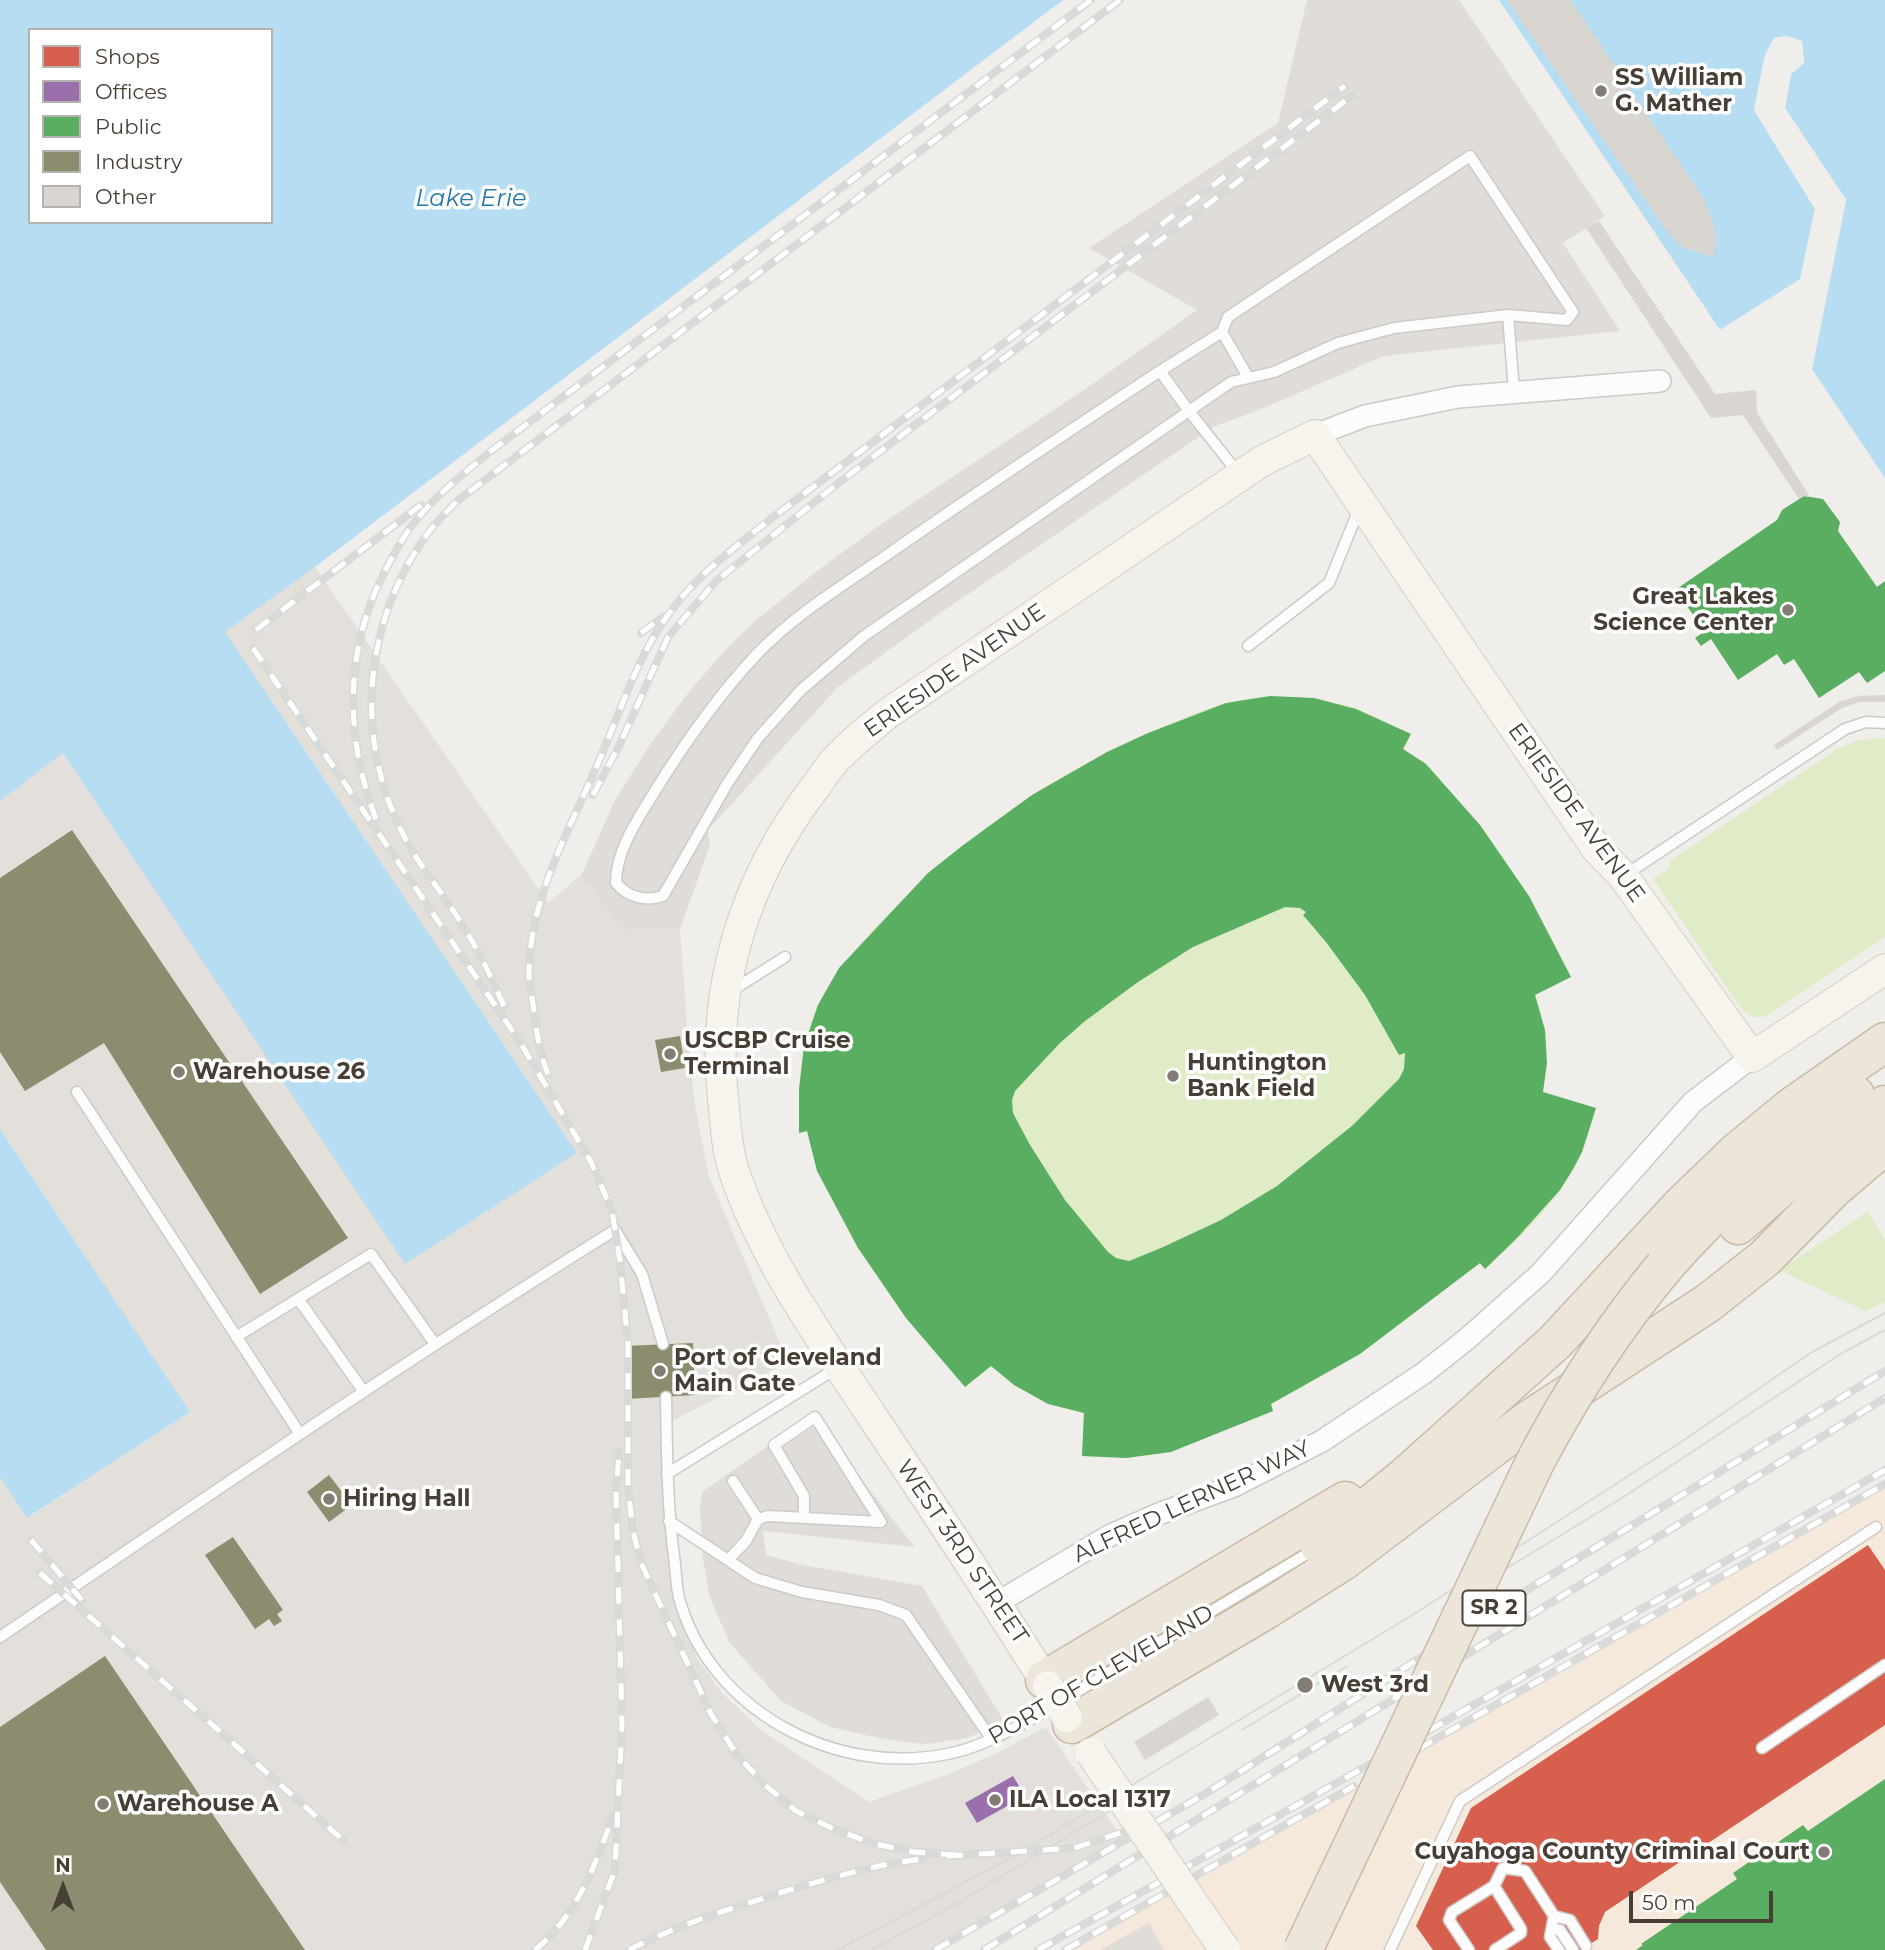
<!DOCTYPE html>
<style>
body{margin:0}
#map{position:relative;width:1885px;height:1950px;overflow:hidden;background:#f0eeea;font-family:Montserrat,sans-serif}
canvas{display:block}
.legend{position:absolute;left:28px;top:28px;width:245px;height:196px;box-sizing:border-box;background:#fff;border:2px solid #b5b2ae;margin:0;padding:9px 12px;list-style:none;font-size:21px;color:#473f35}
.legend li{display:flex;align-items:center;gap:14px;height:35px}
.legend b{width:35px;border:2px solid #b5b2ae}
.north{position:absolute;left:28px;top:1852px;width:70px;height:70px;-webkit-text-stroke:5px #fff;paint-order:stroke;rotate:0deg;font-size:19px;font-weight:700;line-height:28px;text-align:center;color:#473f35}
.north::after{content:'';display:block;margin:auto;width:24px;height:32px;background:#473f35;clip-path:polygon(50% 0,100% 100%,50% 72%,0 100%)}
.scale{position:absolute;left:1629px;top:1891px;width:144px;height:32px;box-sizing:border-box;border:4px solid #473f35;border-top:0;padding-left:9px;font-size:21px;line-height:24px;white-space:nowrap;color:#473f35;-webkit-text-stroke:5px #fff;paint-order:stroke}
</style>
<div id="map">
<canvas width="1885" height="1950"></canvas>
<ul class="legend">
<li><b style="height:19px;background:#d6604d"></b>Shops</li>
<li><b style="height:19px;background:#9970ab"></b>Offices</li>
<li><b style="height:19px;background:#5aae61"></b>Public</li>
<li><b style="height:19px;background:#8c8c6e"></b>Industry</li>
<li><b style="height:19px;background:#d9d5d0"></b>Other</li>
</ul>
<div class="north">N</div>
<div class="scale">50 m</div>
</div>
<script>
const context = document.querySelector('canvas').getContext('2d');
context.lineJoin = 'round';
function fillPath(path, color) { context.fillStyle = color; context.fill(path, 'evenodd'); }
function trace(path, color, width, dash) { context.strokeStyle = color; context.lineWidth = width; context.lineCap = dash ? 'butt' : 'round'; context.setLineDash(dash || []); context.stroke(path); }
function write(font, color, halo, rows, align = 'center') {
  context.font = font + ' Montserrat,sans-serif'; context.lineWidth = 7; context.setLineDash([]); context.textBaseline = 'middle'; context.strokeStyle = halo; context.fillStyle = color; for (const [text, x, y, turn = 0] of rows) {
    context.save(); context.translate(x, y); context.rotate((+turn || 0) * Math.PI / 180); context.textAlign = isNaN(turn) ? turn : align; if (halo) context.strokeText(text, 0, 0); context.fillText(text, 0, 0); context.restore();
  }
}
fillPath(new Path2D(`
 M1885,1484V1950H1065L1806,1529Z`), '#f4e9db');
fillPath(new Path2D(`
 M315,567L548,903L582,874L621,930L680,929L689,1054L695,1106L709,1177L788,1362L666,1424L676,1604L697,1658L722,1693L763,1732L869,1802L949,1774L997,1753L1046,1727L1124,1841L929,1950H0V1477L28,1518L190,1412L0,1129V801L63,753L405,1263L577,1153L224,632Z`), '#e3dfdb');
fillPath(new Path2D(`
 M1270,696L1314,698L1356,708L1411,734L1403,749L1426,764L1480,825L1529,896L1571,977L1536,995C1545,1030 1548,1055 1543,1092L1596,1108C1592,1122 1588,1137 1583,1150C1564,1196 1522,1237 1485,1269L1479,1264L1360,1354L1271,1404L1273,1411L1171,1452L1126,1458L1082,1456L1083,1413C1042,1403 1024,1393 991,1366L965,1387L906,1318L858,1248L817,1171L808,1132L799,1133C799,1090 799,1044 818,1004C835,970 860,943 886,916C965,833 1062,767 1168,725C1187,717 1208,707 1228,703C1241,699 1256,698 1270,696Z
 M1885,738V937L1765,1017H1754L1743,1011L1653,879L1670,868L1669,861L1837,749L1858,740Z
 M1868,1211L1885,1240V1302L1865,1311L1779,1270Z`), '#e0ecc8');
fillPath(new Path2D(`
 M1307,0H1459L1605,216L1563,243L1620,331L1384,356L1254,412L1215,426L936,616L838,687L708,830L710,845L680,929L621,930L582,874L615,800L649,746L688,693L726,649L755,621L817,571L877,527L1088,387L1197,310L1089,248L1278,123Z
 M811,1416L915,1547L763,1531L766,1555L803,1565L922,1586L1005,1723L967,1738L926,1744L883,1739L830,1727L781,1701L729,1642L710,1597L703,1560L700,1509L702,1492Z
 M1149,1923L1164,1950H1100Z`), '#e0ddd9');
fillPath(new Path2D(`
 M0,0H1063L315,567L225,632L577,1153L405,1264L63,753L0,801ZM30,30H271V222H30Z
 M1499,0H1885V478L1812,369L1846,200L1785,108L1791,74L1804,63L1802,42L1787,36L1774,38L1765,55L1754,110L1815,209L1800,280L1720,330Z
 M0,1129L190,1412L27,1518L0,1477Z`), '#b7ddf2');
fillPath(new Path2D(`
 M1787,36L1802,41L1804,63L1791,74L1785,108L1846,200L1812,369H1808L1842,200L1782,109L1788,72L1801,61L1799,44L1787,39L1776,41L1769,56L1758,110L1819,208L1803,280L1722,333L1720,330L1800,279L1815,209L1754,110L1765,55L1774,38Z`), '#f0eeea');
fillPath(new Path2D(`
 M1868,1545L1885,1570V1725L1605,1912L1599,1926L1598,1939L1580,1950H1433L1416,1926L1471,1808Z`), '#d6604d');
fillPath(new Path2D(`
 M1013,1776L1025,1796L977,1823L965,1803Z`), '#9970ab');
fillPath(new Path2D(`
 M1804,496L1823,499L1840,522L1838,531L1877,587L1885,581V671L1867,683L1859,672L1819,698L1794,659L1784,665L1777,654L1738,680L1711,639L1701,646L1695,638L1705,631L1675,590L1777,520L1782,510Z
 M1270,696L1314,698L1356,709L1411,734L1403,749L1426,764L1480,825L1529,896L1571,977L1535,995L1545,1030L1547,1063L1543,1092L1596,1108L1582,1152L1572,1171L1560,1190L1517,1238L1485,1269L1480,1263L1360,1354L1271,1404L1273,1411L1171,1452L1126,1458L1082,1456L1084,1413L1048,1404L1014,1385L991,1366L965,1387L906,1318L858,1248L817,1171L807,1131L799,1133V1089L804,1046L818,1005L839,968L928,873L962,846L1032,795L1107,752L1148,733L1226,703ZM1285,907L1300,908L1306,912L1303,915L1326,942L1365,995L1399,1055L1405,1053L1404,1069L1399,1079L1353,1125L1277,1186L1221,1220L1161,1248L1129,1261L1116,1258L1108,1252L1065,1200L1030,1145L1013,1113L1012,1100L1015,1091L1060,1043L1085,1021L1138,982L1193,947Z
 M1885,1779V1950H1636L1643,1945L1641,1944L1737,1879L1733,1873L1803,1825L1808,1831Z`), '#5aae61');
fillPath(new Path2D(`
 M72,830L348,1238L260,1294L104,1043L25,1091L0,1052V878Z
 M680,1036L685,1068L661,1072L655,1040Z
 M693,1343L695,1395L627,1399L625,1346Z
 M329,1475L352,1505L329,1522L307,1492Z
 M233,1537L283,1610L277,1614L282,1621L274,1626L269,1619L255,1629L205,1555Z
 M105,1656L305,1950H46L0,1882V1727Z`), '#8c8c6e');
fillPath(new Path2D(`
 M1507,0H1570L1704,200L1715,228L1716,243L1713,257L1682,247L1664,227Z
 M1599,221L1715,394L1756,390L1757,413L1810,497L1804,496L1799,499L1743,415L1711,418L1586,228Z
 M1885,695V702H1860L1842,708L1777,750L1774,745L1839,702L1858,696Z
 M1208,1697L1219,1715L1145,1760L1134,1742Z`), '#d9d5d0');
const lane = new Path2D(`
 M1222,332L1248,377
 M1160,371L1222,332L1228,317L1470,156L1573,312L1567,320L1508,315
 M1238,473L1189,411L1160,371C1069,431 977,492 887,555C842,586 794,615 756,655C718,696 684,744 655,791C638,819 616,850 616,883C628,897 645,902 663,896L727,784L758,738L801,690L864,636L1189,411L1231,382L1274,372L1338,343L1394,328L1508,315L1514,391
 M1248,646L1329,583L1359,509
 M1625,875L1845,729L1866,722L1885,723
 M731,991L785,957
 M77,1092L300,1434
 M299,1300L364,1392
 M236,1337L371,1254L435,1344
 M666,1397C667,1450 667,1503 674,1556C676,1570 676,1585 679,1598C710,1711 836,1777 947,1754C979,1748 1007,1732 1035,1717L1315,1549
 M667,1474L837,1368
 M758,1519L768,1516L881,1522L815,1417L774,1445L804,1496V1518
 M669,1521L755,1578L802,1592L879,1605L906,1615L992,1740
 M728,1560L746,1541L758,1519L733,1481
 M0,1637C203,1499 406,1360 615,1230L642,1274L663,1344
 M1762,1748L1885,1665
 M1494,1886L1521,1929V1933L1495,1950
 M1554,1916L1570,1920L1586,1946
 M1553,1929L1560,1930L1573,1950
 M1390,1950L1460,1801L1876,1527
 M1469,1950L1449,1920L1452,1912L1494,1886L1503,1868L1525,1871L1554,1916L1550,1937L1559,1950`);
const street = new Path2D(`
 M1315,435L1365,416L1458,397L1660,381
 M997,1603L1109,1536L1156,1515L1234,1486L1322,1441L1424,1373L1468,1338L1541,1273L1693,1102L1752,1057`);
const secondary = new Path2D(`
 M1048,1686C992,1596 933,1507 874,1419C822,1340 764,1261 734,1171C726,1148 726,1122 723,1099C711,987 745,879 813,790C822,778 830,764 841,754C855,740 872,727 887,714L1262,461L1315,435L1596,848L1623,876L1752,1057L1885,969`);
const highway = new Path2D(`
 M1738,1225L1816,1156L1885,1105
 M1664,1267C1721,1202 1784,1145 1855,1095
 M1320,1546L1406,1476L1555,1342L1682,1205L1737,1152L1793,1106L1885,1042
 M1045,1680L1345,1501
 M1072,1724L1267,1609L1343,1561L1529,1420L1708,1303L1765,1258L1834,1188L1885,1145`);
trace(lane, '#cdcac6', 13);
trace(street, '#cdcac6', 24);
trace(secondary, '#d2ccc1', 32);
trace(highway, '#cabaa3', 41);
trace(lane, '#fdfcfc', 10);
trace(street, '#fdfcfc', 21);
trace(secondary, '#f7f4ee', 30);
trace(highway, '#ece5d9', 38);
trace(new Path2D(`
 M1442,1608L1625,1496L1842,1353L1885,1330
 M1242,1730L1347,1666
 M838,1950L1020,1853L1414,1614L1681,1442L1812,1352L1885,1313
 M872,1950L963,1900L1126,1801`), '#d9d9d8', 2);
const rail = new Path2D(`
 M256,630L421,505
 M641,633L663,617
 M253,648L520,1042L591,1162L612,1211L620,1261L628,1345V1489L633,1531L641,1563L711,1714L737,1755L765,1785L796,1811L836,1830L875,1844L914,1852L956,1855
 M593,795L619,746L668,637L716,581L841,481L1353,95
 M376,819C345,738 344,653 383,575C392,557 401,540 413,524C435,496 463,474 491,451L1091,0
 M504,1006C493,981 481,955 466,931C446,896 417,865 400,828C354,733 365,623 425,537C434,524 446,513 457,501L1120,0
 M548,1074C540,1054 537,1034 534,1012C533,1000 529,987 529,975C529,894 574,823 604,749C624,702 639,653 671,611C697,575 733,549 768,521L1345,86
 M31,1540L82,1600
 M40,1573L343,1840
 M1390,1765L1885,1484
 M947,1856L1074,1848L1126,1831
 M535,1950C577,1916 595,1865 613,1816
 M585,1950L615,1870L622,1723L616,1493L619,1452
 M629,1950C679,1924 733,1908 786,1891C831,1878 876,1864 923,1859
 M935,1950L1208,1792L1562,1568L1885,1371
 M984,1950L1885,1398
 M1038,1950L1365,1767L1885,1470
 M1065,1950L1354,1786`);
trace(rail, '#d9d9d8', 8);
trace(rail, '#fff', 5, [16]);
const secondaryBridge = new Path2D(`
 M1048,1686L1067,1717
 M1091,1753L1225,1950`);
const highwayBridge = new Path2D(`
 M1303,1950L1535,1462C1572,1392 1613,1328 1664,1267`);
trace(secondaryBridge, '#d2ccc1', 32, []);
trace(highwayBridge, '#cabaa3', 41, []);
trace(secondaryBridge, '#f7f4ee', 30);
trace(highwayBridge, '#ece5d9', 38);
for (const [x, y, r, color] of [
 [1601,91,7,"#827c74"],
 [1788,610,7,"#827c74"],
 [670,1054,7,"#827c74"],
 [179,1072,7,"#827c74"],
 [1173,1076,7,"#827c74"],
 [660,1371,7,"#827c74"],
 [329,1499,7,"#827c74"],
 [1305,1685,9,"#827c74"],
 [995,1800,7,"#827c74"],
 [103,1804,7,"#827c74"],
 [1824,1852,7,"#827c74"]
]) { const dot = new Path2D(); dot.arc(x, y, r, 0, 2 * Math.PI); context.fillStyle = color; context.fill(dot); trace(dot, '#fff', 2.5); }
for (const [x, y, w] of [
 [1494,1608,63]
]) { const box = new Path2D(); box.roundRect(x - w / 2, y - 17.5, w, 35, 5); context.fillStyle = '#fff'; context.fill(box); trace(box, '#473f35', 2); }
write('bold 21px', '#473f35', null, [
 ["SR 2",1494,1608]
]);
write('bold 23px', '#473f35', '#fff', [
 ["SS William",1615,78],
 ["G. Mather",1615,104],
 ["Great Lakes",1774,597,"right"],
 ["Science Center",1774,623,"right"],
 ["USCBP Cruise",684,1041],
 ["Terminal",684,1067],
 ["Huntington",1187,1063],
 ["Bank Field",1187,1089],
 ["Warehouse 26",193,1072],
 ["Port of Cleveland",674,1358],
 ["Main Gate",674,1384],
 ["Hiring Hall",343,1499],
 ["West 3rd",1321,1685],
 ["ILA Local 1317",1009,1800],
 ["Warehouse A",117,1804],
 ["Cuyahoga County Criminal Court",1810,1852,"right"]
], 'left');
write('23px', '#473f35', '#fff', [
 ["ERIESIDE AVENUE",955,671,-35],
 ["ERIESIDE AVENUE",1576,813,54],
 ["ALFRED LERNER WAY",1192,1502,-25],
 ["WEST 3RD STREET",962,1552,56],
 ["PORT OF CLEVELAND",1101,1675,-30]
]);
write('italic 24px', '#2478aa', '#fff', [
 ["Lake Erie",471,199]
]);
</script>
